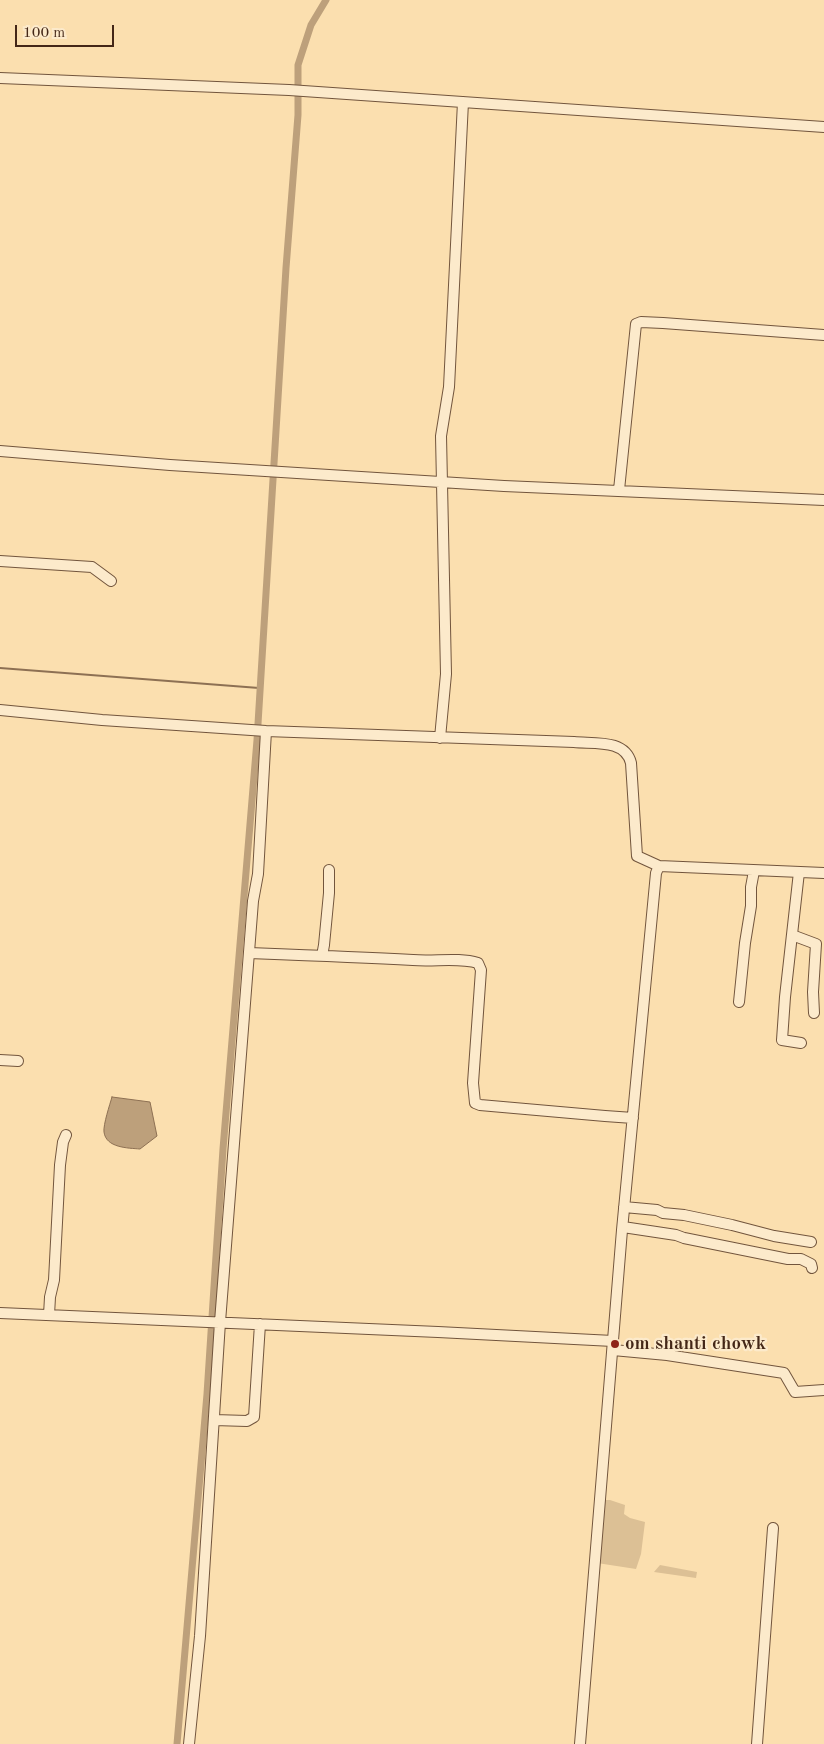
<!DOCTYPE html>
<style>
body{margin:0}
#map{position:relative;width:824px;height:1744px;overflow:hidden;background:#fbdfaf;font-family:"Old Standard TT",serif}
canvas{display:block}
.scale{position:absolute;left:15px;top:25px;width:99px;height:22px;box-sizing:border-box;border:2px solid #442717;border-top:0;padding-left:6px;font-size:15px;line-height:18px;white-space:nowrap;color:#442717;-webkit-text-stroke:4px #fceacb;paint-order:stroke}
</style>
<div id="map">
<canvas width="824" height="1744"></canvas>
<div class="scale">100 m</div>
</div>
<script>
const context = document.querySelector('canvas').getContext('2d');
context.lineJoin = 'round';
function fillPath(path, color) { context.fillStyle = color; context.fill(path, 'evenodd'); }
function trace(path, color, width, dash) { context.strokeStyle = color; context.lineWidth = width; context.lineCap = dash ? 'butt' : 'round'; context.setLineDash(dash || []); context.stroke(path); }
function write(font, color, halo, rows, align = 'center') {
  context.font = font + ' "Old Standard TT",serif'; context.lineWidth = 4.5; context.setLineDash([]); context.textBaseline = 'middle'; context.strokeStyle = halo; context.fillStyle = color; for (const [text, x, y, turn = 0] of rows) {
    context.save(); context.translate(x, y); context.rotate((+turn || 0) * Math.PI / 180); context.textAlign = isNaN(turn) ? turn : align; if (halo) context.strokeText(text, 0, 0); context.fillText(text, 0, 0); context.restore();
  }
}
fillPath(new Path2D(`
 M601,1500H610L625,1505L624,1514L630,1518L645,1522L641,1554L636,1569L597,1563Z
 M660,1565L697,1572L696,1578L654,1572Z`), '#dcc095');
const water = new Path2D(`
 M112,1097L150,1102L157,1136L140,1149C128,1148 106,1148 104,1132C103,1125 110,1104 112,1097Z`);
fillPath(water, '#bda07b');
trace(water, '#8d7053', 1);
trace(new Path2D(`
 M0,668L259,688`), '#8d7053', 2);
trace(new Path2D(`
 M177,1744L207,1394L223,1149L257,740L286,268L298,115V65L311,25L326,0`), '#bda07b', 7);
const minor = new Path2D(`
 M0,78L289,90L824,127
 M0,451L170,465L504,486L824,500
 M619,490L636,324L641,322L663,323L824,335
 M0,561L92,567L111,581
 M0,710L102,720L266,731L574,742C594,744 625,739 631,763L637,856L659,866
 M440,738L446,674L441,436L449,387L463,102
 M799,872L785,997L782,1040L801,1043
 M792,935L816,944L813,992L814,1013
 M250,953C304,955 359,957 413,960C434,962 458,957 478,963L481,970L473,1083L475,1103L480,1105L605,1116L633,1118
 M322,956L324,945L329,893V870
 M739,1002L745,943L751,906V887L754,871
 M0,1060L18,1061
 M624,1207L657,1210L663,1213L684,1215L732,1225L774,1236L811,1242
 M623,1227L676,1235L684,1238L788,1259H801L811,1264L812,1268
 M0,1313L438,1332L613,1341
 M49,1315L50,1297L54,1280L60,1165L63,1142L66,1135
 M613,1350L667,1355L784,1373L795,1392L824,1390
 M214,1420L247,1421L254,1417L260,1324
 M189,1744L200,1636L220,1322L253,901L258,874L266,731
 M580,1744L622,1230L656,873L659,866L824,873
 M757,1744L773,1528`);
trace(minor, '#72553d', 12);
trace(minor, '#fceacb', 10);
for (const [x, y, r, color] of [
 [615,1344,5,"#8f2418"]
]) { const dot = new Path2D(); dot.arc(x, y, r, 0, 2 * Math.PI); context.fillStyle = color; context.fill(dot); trace(dot, '#fceacb', 2); }
write('bold 19px', '#442717', '#fceacb', [
 ["om shanti chowk",625,1344]
], 'left');
</script>
